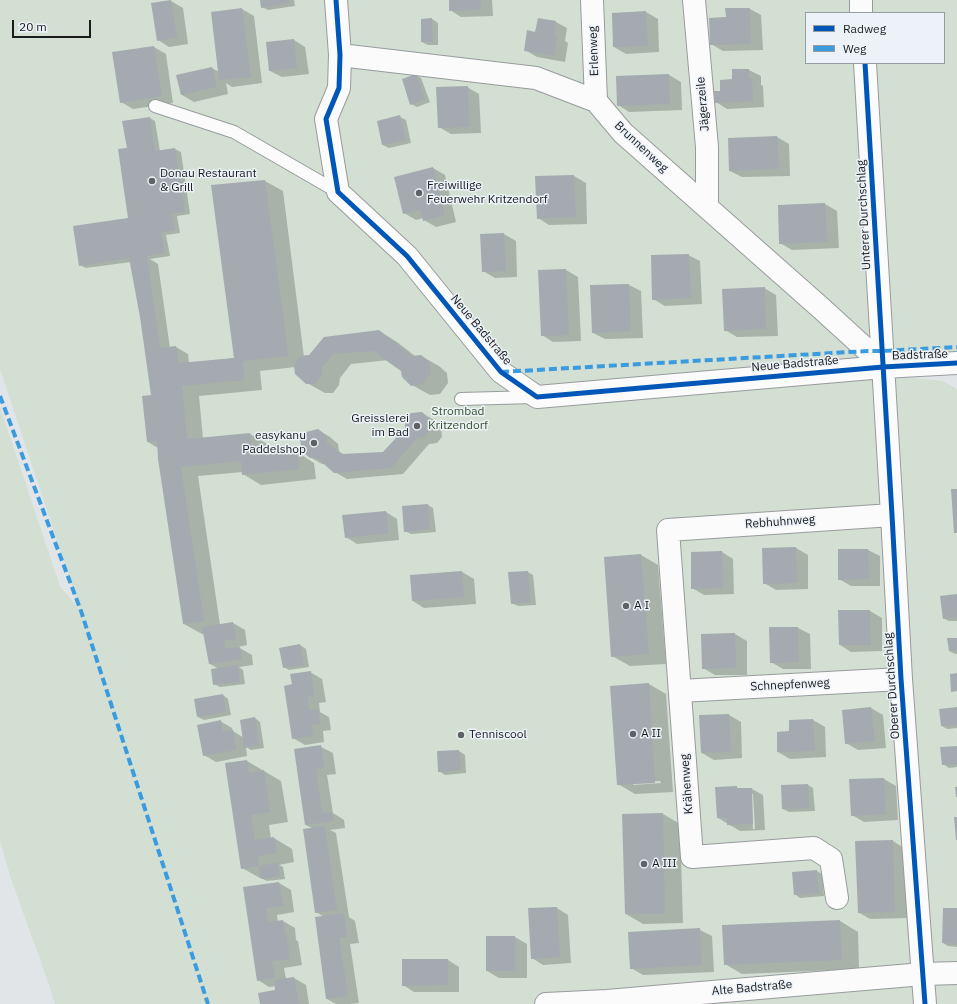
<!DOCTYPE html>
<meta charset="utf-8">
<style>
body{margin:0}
#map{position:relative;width:957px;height:1004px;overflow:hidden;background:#e2e5e8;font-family:"IBM Plex Sans",sans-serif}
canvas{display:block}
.legend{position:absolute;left:805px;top:12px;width:140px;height:52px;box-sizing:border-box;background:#ecf2f8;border:1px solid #989ca0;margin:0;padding:5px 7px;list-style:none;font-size:12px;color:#191b1d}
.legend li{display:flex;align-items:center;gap:8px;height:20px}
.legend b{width:20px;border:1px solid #989ca0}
.scale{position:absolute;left:12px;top:20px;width:79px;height:18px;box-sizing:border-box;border:2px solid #191b1d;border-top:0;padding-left:5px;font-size:12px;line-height:14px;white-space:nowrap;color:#191b1d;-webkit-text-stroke:3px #ecf2f8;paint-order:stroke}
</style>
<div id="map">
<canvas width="957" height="1004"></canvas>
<ul class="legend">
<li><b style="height:5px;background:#0057b8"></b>Radweg</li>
<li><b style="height:5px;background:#3b9bdf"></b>Weg</li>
</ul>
<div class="scale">20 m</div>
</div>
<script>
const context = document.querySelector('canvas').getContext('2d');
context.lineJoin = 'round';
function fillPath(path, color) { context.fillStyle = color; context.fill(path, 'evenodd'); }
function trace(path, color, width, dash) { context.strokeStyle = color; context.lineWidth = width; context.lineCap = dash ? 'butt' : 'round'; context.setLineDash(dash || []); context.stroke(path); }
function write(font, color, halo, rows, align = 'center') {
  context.font = font + ' "IBM Plex Sans",sans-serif'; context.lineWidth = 3; context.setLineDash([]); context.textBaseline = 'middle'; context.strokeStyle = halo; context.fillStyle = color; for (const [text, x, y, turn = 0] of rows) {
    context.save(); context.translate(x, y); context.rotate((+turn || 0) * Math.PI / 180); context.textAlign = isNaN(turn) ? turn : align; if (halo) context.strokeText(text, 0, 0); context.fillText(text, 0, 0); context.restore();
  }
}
fillPath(new Path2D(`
 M0,0H852L853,13H806V63H856L875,374L943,381L957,389V1004H55L46,976L11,879L0,841V407L60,586L80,610L0,369Z
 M869,0H957V353L892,356L873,63H944V13H870Z`), '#d3dfd3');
fillPath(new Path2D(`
 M261,0H294L295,6L268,10L262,7Z
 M450,0H492L493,16L461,17L450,10Z
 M171,1L183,8L188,44L169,47L158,40Z
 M242,9L254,16L262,83L232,87L226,83L228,94L194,102L182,95L178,76L212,68L219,72Z
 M750,9L761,15L763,50L723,51L711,44L727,18Z
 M646,12L658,19L659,52L626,54L614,47Z
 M432,19L438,23V45H428L422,42Z
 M556,22L567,28L565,41L568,43L565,62L537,57L525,50Z
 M294,40L305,47L309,74L282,77L270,71Z
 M154,47L166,54L173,103L133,109L121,102Z
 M749,70L761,76V85L763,86L764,107L727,109L716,102L722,92L733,80Z
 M416,75L421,78L430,102L417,107L411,104Z
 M669,75L681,82L682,110L629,112L618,105Z
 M467,87L479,94L481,133L451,134L439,127Z
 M400,117L406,120L411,143L389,148L383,145Z
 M150,118L155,121L160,151L175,149L181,152L190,214L177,216L180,233L166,235L170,256L150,259L158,264L170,348L176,347L188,354L189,363L235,358L212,186L265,181L283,191L304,357L309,356L379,331L397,342L415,356H421L439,366L447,373L448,383L440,394L430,395L412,385L402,370L389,360L351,364L340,378L339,385L333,393H325L307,383L295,367L260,371L262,390L199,396L203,439L250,434L267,444L268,455L297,452L314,463L316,479L261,485L243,474V472L198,476L220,625L233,623L245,630L247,645L238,647L252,655L253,665L239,667L243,670L245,684L220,687L214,684L219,669L210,664L204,634H202L184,624L158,448L148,442L152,396L141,317L131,262L86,268L80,265L129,219L128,149Z
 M777,137L789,144L790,176L742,177L730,171Z
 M433,168L445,175L456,222L436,227L424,220V218L416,220L404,213Z
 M574,176L586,183L587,224L549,225L538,218Z
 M825,204L837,211L839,248L792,250L780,243L779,206Z
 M504,234L516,241L517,277L495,278L483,271Z
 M688,255L700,261L702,304L665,306L653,299Z
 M566,270L578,277L581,341L553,342L542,335Z
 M629,285L641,291L643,338L605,339L593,333L591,286Z
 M764,288L776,295L778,336L737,337L725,330Z
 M422,413L434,420L441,427L442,437L437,443L429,444L403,474L347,479L335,472L325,464H322L310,457L318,430L330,437L338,444L339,451L344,455L384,453Z
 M428,505L433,508L436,532L411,534L405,531Z
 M386,512L397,519L399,540L357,544L346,537Z
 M796,548L808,555V589L776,590L764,583Z
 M868,550L880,556V586H851L839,579Z
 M722,552L733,559L734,594L704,595L692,588Z
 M641,555L658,565L666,664L630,666L612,656Z
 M462,572L474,579L476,604L424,608L413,601Z
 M528,572L533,575L536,605L518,606L512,603Z
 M957,595V621H949L943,618Z
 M839,611H870L882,618V651L851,652L840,645Z
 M798,628L810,634L811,669H783L771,662Z
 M735,634L747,641V675H715L703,668L702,635Z
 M957,639V654H955L949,651Z
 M300,645L306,649L309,667L289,670L284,667Z
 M310,672L322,679L326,702L319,703L320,712L329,717L331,730L323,731L324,742L305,745L293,738V685Z
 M649,684L666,694L673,792L635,794L618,784ZM660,781L661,783L633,785V783Z
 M223,695L228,699L231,715L204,720L198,717Z
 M871,708L883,715L886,748L858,750L846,743Z
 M957,708V728L947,729L942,726Z
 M729,715L741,722L742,758L714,760L702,753Z
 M255,718L260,722L264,748L251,750L246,747L247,756L216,762L204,755L220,721L232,728L233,731L244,738Z
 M813,720L825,727L826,757L790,759L778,752Z
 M321,747L333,753L336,774L327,775L333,813L344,820L345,828L330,830L336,833L349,917L355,921L359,943L350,944L359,1003L350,1004H336L327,999L324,917L316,912L312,828L306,825L295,750Z
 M957,747V767L949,768L943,764Z
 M459,751L465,755L466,773L445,775L439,771L438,752Z
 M247,761L281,781L288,822L269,825L271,839L274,838L292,849L294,862L279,865L283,867L285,879L267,881L261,878H260L242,868L226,764Z
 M884,779L896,786L898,820L864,822L852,815L850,780Z
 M808,785L813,788L815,811L789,812L783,809Z
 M736,787L740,789H752L763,795L765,830L740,831L718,818ZM751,794H753L755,829H753Z
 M663,814L680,824L683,923L643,924L626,914Z
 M893,841L904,848L907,918L870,919L858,912Z
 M817,871L822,874L824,896L800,898L795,894Z
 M279,883L291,890L294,912L277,915L278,922L283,921L295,928L296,940L298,941L302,965L284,968L286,979L294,978L306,985L309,1004H261L276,991V986L269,987L258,980L244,888Z
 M557,908L568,915L571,963L543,965L532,958Z
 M957,909V947L948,946L943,943Z
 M840,921L858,932L859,969L742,974L725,964Z
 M700,930L712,936L714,972L643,975L631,968Z
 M515,937L527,944V978H499L487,971Z
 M448,960L459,967V992H414L403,985Z`), '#0003');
fillPath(new Path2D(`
 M171,0L177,37L157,41L151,3Z
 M260,0H289V3L261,8Z
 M449,0H481V10L449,11Z
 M242,8L251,77L219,80L211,12Z
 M725,8H750L751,44L710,45L709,18L726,17Z
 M646,11L648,46L613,47L612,13Z
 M432,18L433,42H421V19Z
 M538,18L556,21L554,35H557L554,56L524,51L527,30L535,32Z
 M294,39L297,68L269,71L266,42Z
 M154,46L162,96L120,103L112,52Z
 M212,67L217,87L181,95L176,75Z
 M732,69H749V78H752L753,101L715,103L714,91H720V80L732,79Z
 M416,74L425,99L410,105L402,79Z
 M669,74L670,104L617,106L616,76Z
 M468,86L469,127L438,128L436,87Z
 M400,115L406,140L382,145L377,121Z
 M150,117L155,151L175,148L185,212L172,213L175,230L161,232L165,253L147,256L160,348L176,346L179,363L234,358L211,185L265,180L286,337L288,356L243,361L244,380L182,386L187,439L250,433L252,456L297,451L299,469L242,475L241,461L181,467L204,621L183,624L158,459L157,441L147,442L142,396L151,395L140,317L129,258L79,266L73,226L128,218L118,149L127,148L122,121Z
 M777,136L779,169L729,171L728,138Z
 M433,167L445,215L423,221L421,210L403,214L394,177Z
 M574,175L576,217L537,219L535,176Z
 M825,203L827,242L779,244L778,205Z
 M504,233L506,271L482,272L480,234Z
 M689,254L691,298L652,300L651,255Z
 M566,269L569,335L541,336L538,270Z
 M629,284L631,331L592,333L590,285Z
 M765,287L766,329L724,331L722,289Z
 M379,330L412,356L421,355L430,362L431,373L422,384L411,386L402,377L401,371L373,351L333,354L322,368V375L315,384H306L295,374L294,366L300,356L309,355L324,337Z
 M422,412L430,419V430L425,437L417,438L391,468L334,473L317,458H310L302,451L300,439L306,432L318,429L327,436V443L341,454L383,452L405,428V420L411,413Z
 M951,489H957V533H954Z
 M428,504L430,529L404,532L402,506Z
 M386,511L388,533L345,538L342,515Z
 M796,547L797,583L763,584L762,548Z
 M838,549H868L869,579L838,580Z
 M722,551L723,588L691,589V552Z
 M641,554L649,654L611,657L604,557Z
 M462,571L464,597L412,601L410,575Z
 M528,571L530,602L511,604L508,572Z
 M957,594V617L943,619L940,596Z
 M838,610H870L871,645H839Z
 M233,622L236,639L224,641L226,649L240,647L242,659L209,664L202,627Z
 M769,627H798L799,662L770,663Z
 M735,633L736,668L702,669L701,634Z
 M947,638H957V650L949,651Z
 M300,644L304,665L283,668L279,648Z
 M238,665L240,682L213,685L211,669Z
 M311,671L314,696L307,697L309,710L318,709L320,724L311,725L313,736L292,739L284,686L292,684L290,674Z
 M957,673V691L951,692L950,674Z
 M649,683L655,783L617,785L610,686Z
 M223,694L226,712L197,717L194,699Z
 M871,707L875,741L845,744L842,710Z
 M957,707V725L941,726L939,709Z
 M729,714L731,752L701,753L699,715Z
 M255,717L259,745L244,748L240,720Z
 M813,719L815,751L777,752V732L789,731V720Z
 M221,720L223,732L233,730L236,750L203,756L197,725Z
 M321,745L324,768L316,769L322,813L332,812L334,821L305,825L294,749Z
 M957,746V764L942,765L940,747Z
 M459,750L461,770L438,772L437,751Z
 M247,760L249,773L264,770L270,812L251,815L255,840L274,837L277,853L258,856L259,866L241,869L225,763Z
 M884,778L886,814L851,816L849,779Z
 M808,784L809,808L782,809L781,785Z
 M737,786V788H752L753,824L727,825V818H717L715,787Z
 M955,787H957V797H956Z
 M663,813L665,914H625L622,814Z
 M954,817H957V840H956Z
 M325,826L337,910L315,913L303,829Z
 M893,840L895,912L858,913L855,841Z
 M278,863L280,876L261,879L259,866Z
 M817,870L819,893L794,895L792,872Z
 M279,882L283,906L266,908L268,922L283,920L285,933H286L290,959L272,961L275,978L257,981L243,887Z
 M557,907L560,957L531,959L528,908Z
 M943,908H957V944L942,943Z
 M344,913L347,937L339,938L348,996L326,999L315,917Z
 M840,920L842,960L724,965L722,925Z
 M700,928L702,965L630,969L628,932Z
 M486,936H515V971H486Z
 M402,959H448V985L402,986Z
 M294,977L299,1004H260L258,993L275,990L274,980Z`), '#a4aaaf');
const lane = new Path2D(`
 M155,106L234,132L338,192
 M461,399L534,397`);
const street = new Path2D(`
 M336,0L340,55L339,88L326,119L338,192L407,256L501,372L537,397L883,367L957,363
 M592,0L596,101
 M694,0L707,147V207
 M861,0V13
 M340,55L536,78L596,101L623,133L822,309L868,351L883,367
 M865,63L892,515L901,679L925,1004
 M680,691L901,679
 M837,898L831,859L814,848L692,857L668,530L892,515
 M546,1004L607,1001L923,974L957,973`);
trace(lane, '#989b9d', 14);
trace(street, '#989b9d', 24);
trace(lane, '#fbfbfc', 12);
trace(street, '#fbfbfc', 22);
trace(new Path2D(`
 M501,372L868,351H882L957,347
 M0,396L81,611L208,1004`), '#3b9bdf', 4, [8, 4]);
trace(new Path2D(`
 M336,0L340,55L339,88L326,119L338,192L407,256L501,372L537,397L883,367L957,363
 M865,63L892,515L901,679L925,1004`), '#0057b8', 5);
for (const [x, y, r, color] of [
 [152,181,4,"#5f6264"],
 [419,193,4,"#5f6264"],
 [417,426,4,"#5f6264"],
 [314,443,4,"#5f6264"],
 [626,606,4,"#5f6264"],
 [633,734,4,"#5f6264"],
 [461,735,4,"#5f6264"],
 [644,864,4,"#5f6264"]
]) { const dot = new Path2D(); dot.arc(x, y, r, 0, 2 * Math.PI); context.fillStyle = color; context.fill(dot); trace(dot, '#ecf2f8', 1.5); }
write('12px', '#191b1d', '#ecf2f8', [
 ["Erlenweg",594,51,-92],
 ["Jägerzeile",703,104,-95],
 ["Brunnenweg",641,147,43],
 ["Unterer Durchschlag",864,215,-93],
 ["Neue Badstraße",481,330,50],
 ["Badstraße",920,355,-2],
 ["Neue Badstraße",795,364,-5],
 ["Rebhuhnweg",780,522,-4],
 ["Schnepfenweg",790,685,-3],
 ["Oberer Durchschlag",892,686,-94],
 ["Krähenweg",687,784,-94],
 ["Alte Badstraße",752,988,-5]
]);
write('12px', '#191b1d', '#ecf2f8', [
 ["Donau Restaurant",160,174],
 ["& Grill",160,188],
 ["Freiwillige",427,186],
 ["Feuerwehr Kritzendorf",427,200],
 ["Greisslerei",409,419,"right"],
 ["im Bad",409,433,"right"],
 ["easykanu",306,436,"right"],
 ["Paddelshop",306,450,"right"],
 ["A I",634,606],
 ["A II",641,734],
 ["Tenniscool",469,735],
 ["A III",652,864]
], 'left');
write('12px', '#34532b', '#ecf2f8', [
 ["Strombad",458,412],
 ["Kritzendorf",458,426]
]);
</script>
